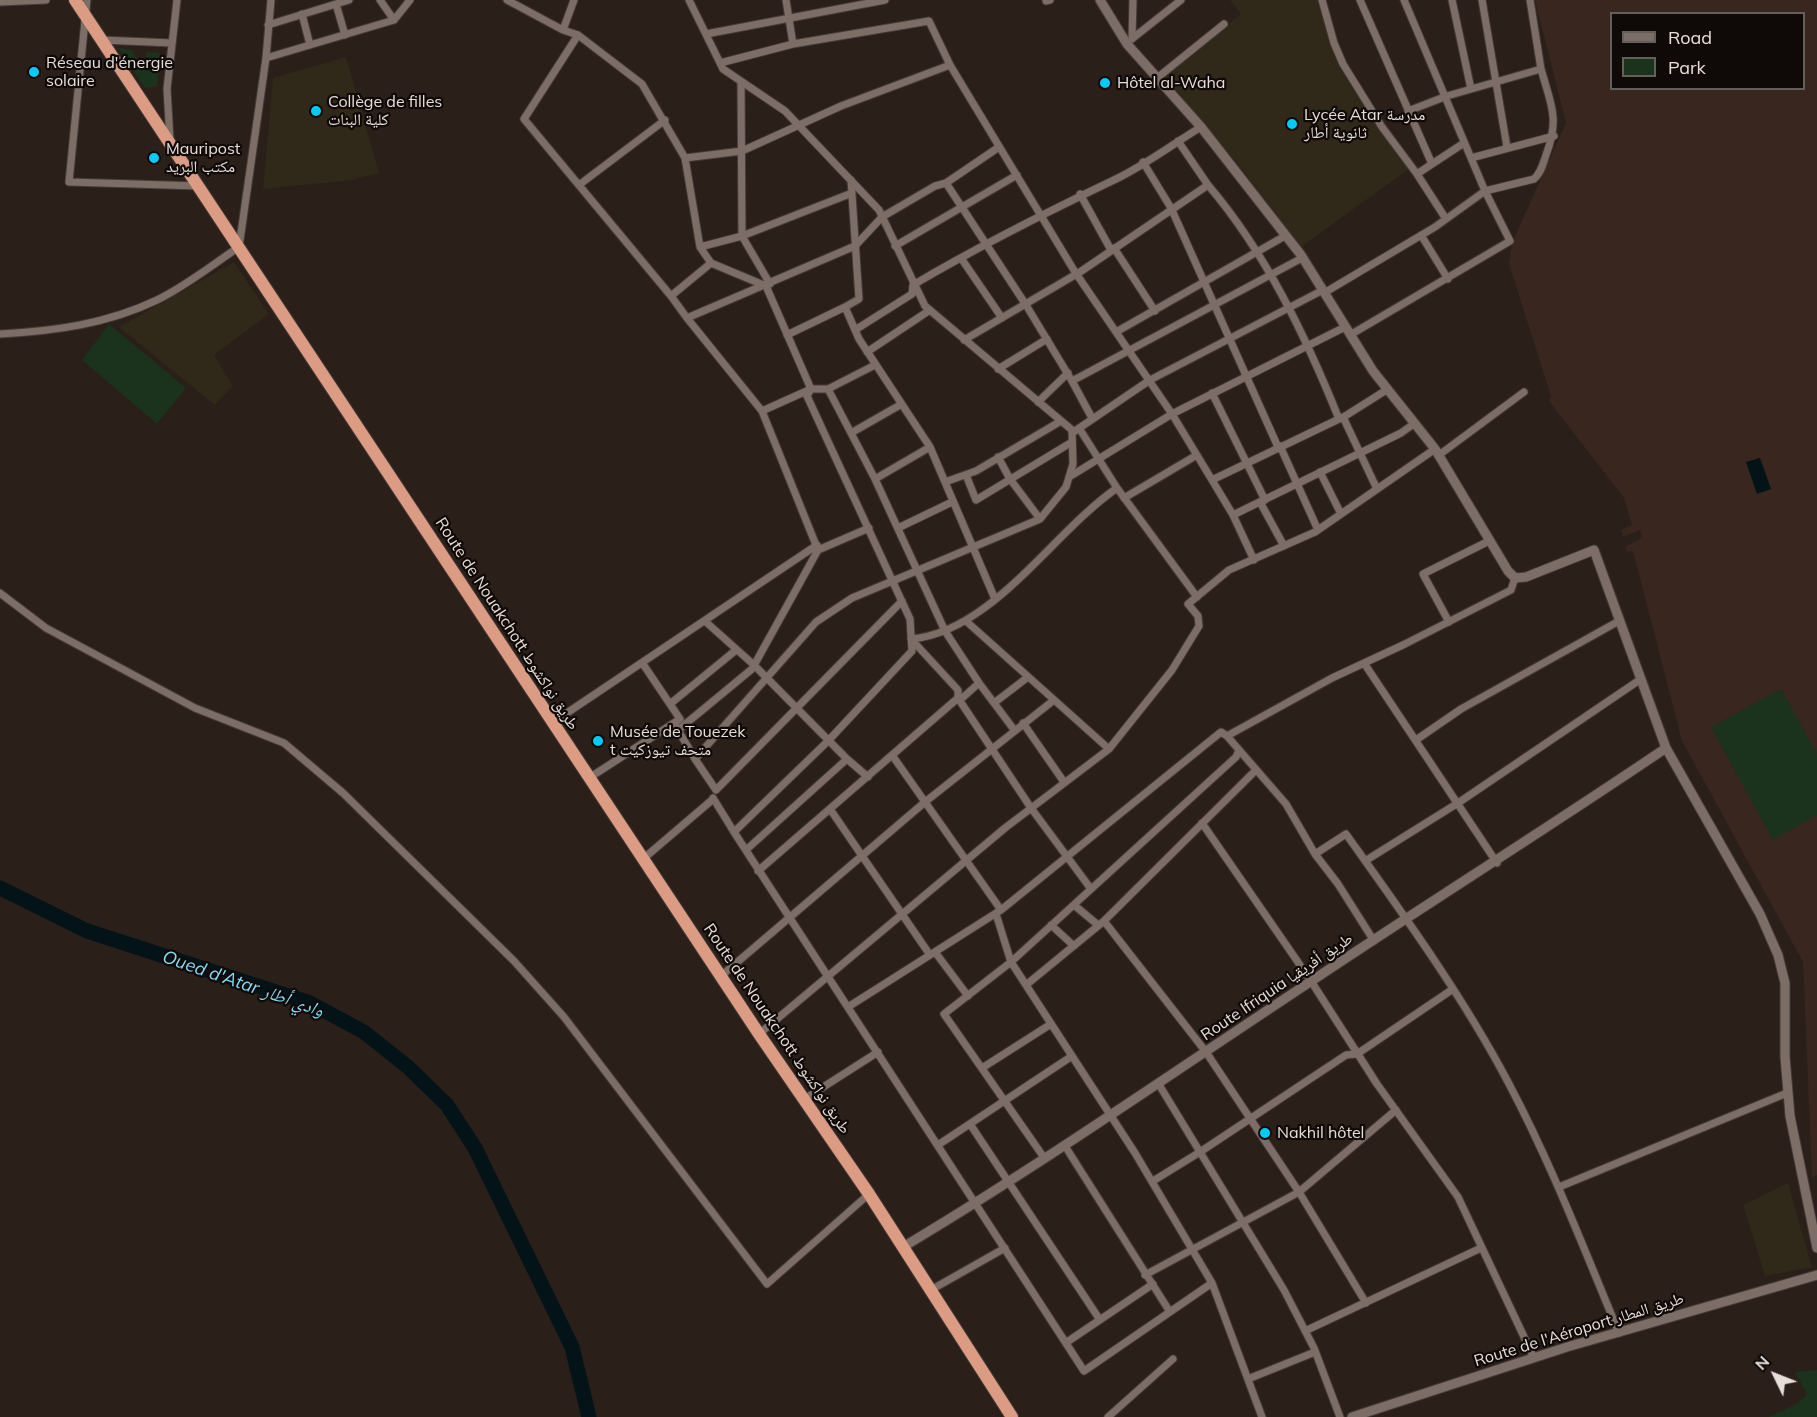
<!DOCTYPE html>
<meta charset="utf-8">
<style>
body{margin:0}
#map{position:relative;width:1817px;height:1417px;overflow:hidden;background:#2b1f1a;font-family:Mulish,sans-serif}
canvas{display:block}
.legend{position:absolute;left:1610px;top:12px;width:195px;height:78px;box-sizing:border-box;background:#0f0a08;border:2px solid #655f5c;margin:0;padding:8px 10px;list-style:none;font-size:18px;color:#e7dedb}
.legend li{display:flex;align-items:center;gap:12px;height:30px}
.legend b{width:30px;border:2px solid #655f5c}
.north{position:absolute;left:1745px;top:1345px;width:60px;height:60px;-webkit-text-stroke:4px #0f0a08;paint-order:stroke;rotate:313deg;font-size:16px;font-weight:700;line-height:24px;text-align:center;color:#e7dedb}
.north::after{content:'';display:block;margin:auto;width:21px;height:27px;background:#e7dedb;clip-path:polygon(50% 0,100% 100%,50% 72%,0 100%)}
</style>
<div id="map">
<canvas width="1817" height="1417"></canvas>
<ul class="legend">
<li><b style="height:8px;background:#7c6d67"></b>Road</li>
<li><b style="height:16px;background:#1b321c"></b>Park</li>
</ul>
<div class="north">N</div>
</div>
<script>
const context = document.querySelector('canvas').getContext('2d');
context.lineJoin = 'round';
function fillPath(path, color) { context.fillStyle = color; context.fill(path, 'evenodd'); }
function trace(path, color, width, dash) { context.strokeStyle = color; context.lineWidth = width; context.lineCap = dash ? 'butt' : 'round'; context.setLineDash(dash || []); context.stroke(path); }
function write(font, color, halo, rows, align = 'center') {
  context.font = font + ' Mulish,"Noto Naskh Arabic",sans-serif'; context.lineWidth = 4.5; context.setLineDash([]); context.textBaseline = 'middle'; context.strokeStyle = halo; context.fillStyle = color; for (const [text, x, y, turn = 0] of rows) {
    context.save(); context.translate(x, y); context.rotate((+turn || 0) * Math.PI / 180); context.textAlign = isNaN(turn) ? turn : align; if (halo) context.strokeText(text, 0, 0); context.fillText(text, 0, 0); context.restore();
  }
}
fillPath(new Path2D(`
 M1535,0H1817V1175L1812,1177L1803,962L1682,741L1633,551L1627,552L1625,547L1642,538L1640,530L1623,537L1621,530L1632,525L1624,498L1549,401L1551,396L1509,264L1512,243L1566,123ZM1612,14H1804V88H1612Z`), '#38261f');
fillPath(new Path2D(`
 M1230,0H1317L1331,44L1348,81L1410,168L1301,247L1241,168L1163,75L1241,14Z
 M346,57L379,173L352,180L263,189L273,78Z
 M234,262L269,314L214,355L233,386L215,405L119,327Z
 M1788,1183L1812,1267L1765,1276L1743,1205Z`), '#302818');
fillPath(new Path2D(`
 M118,48L132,50L137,59L146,61V52L160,53L157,86L145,88Z
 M109,324L186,388L157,424L82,360Z
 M1781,689L1817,754V815L1773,840L1711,727Z
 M1817,1370V1417H1768L1797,1404L1807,1394L1795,1372Z`), '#1b321c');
fillPath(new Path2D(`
 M1760,458L1771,489L1757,494L1746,462Z`), '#031318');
trace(new Path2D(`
 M0,888L87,931L310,1003L364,1032L408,1067L447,1105L475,1148L572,1347L589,1417`), '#031318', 15);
const minor = new Path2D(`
 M87,0L69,182L199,186
 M380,0L394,20
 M507,0L563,30L578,35L642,84L685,158L700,247L711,263L766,286L811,389L807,396L910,619L912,651L828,741L734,832L1084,1371L1212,1283
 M1322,0L1334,43L1343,64L1382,127L1417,174L1432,164L1360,0
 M1452,0L1471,89
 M1482,0L1507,147
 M1046,1L1050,0
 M0,2L46,0
 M336,4L345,35
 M302,14L310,45
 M268,25L349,0
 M563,30L574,0
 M706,34L885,0
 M578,35L524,119L671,296L711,263
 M1133,38L1181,0
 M1132,39L1133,0
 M102,40L172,43
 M793,44L929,21L950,65
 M266,58L394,20L410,0
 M720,63L793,44L786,0
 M1157,78L1224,24
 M741,82L742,236L852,193
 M1408,111L1447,96L1541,69L1530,0
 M170,139L167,89L177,0
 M685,158L742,151L841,106L950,65L1075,272L1172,414L1212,480
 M1471,158L1554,136
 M1143,162L1171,208L1278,447
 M1432,164L1464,143
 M1417,174L1446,219
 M851,180L859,299L845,307L859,339L930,447L995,599
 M946,183L999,147
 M579,185L665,120
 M1208,185C1266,253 1306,337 1339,419L1212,480L1233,515L1254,560
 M1080,194L1111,250
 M1421,235L1448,279
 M895,246L1017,175
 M700,247L742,236L770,284
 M1114,248L1155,311
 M961,258L1002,318
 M1324,293L1435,227L1485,191L1404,0
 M671,296L687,318L855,246L882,217L935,186L946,183L1026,305L1072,381L1302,258
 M687,318L762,411
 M855,330L912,294L913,285C979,246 1047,212 1116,179C1145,165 1173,144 1201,127
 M1116,332L1285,236
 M0,334C55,331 107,324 157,300C186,286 212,265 239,247L266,58L271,0
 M787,335L845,307
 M1350,335L1510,241L1485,191L1534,179C1541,173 1543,164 1546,155C1560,118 1551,105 1541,69
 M964,340L1080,272L1208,185L1178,141
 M867,352L930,310
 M998,369L1047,339
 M1072,381L1092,418
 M828,389L875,479L945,631L979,683L960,700
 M1212,393L1265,500
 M1038,402L1068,373
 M1343,417L1377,489
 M1342,418L1388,389
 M1079,428L1117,488L1197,597
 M851,433L900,405
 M1072,433L1150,380L1323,290
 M1280,446L1318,530
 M1439,455L1524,392
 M998,457L1010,479L1040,519
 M1320,472L1341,514
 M966,475L976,500L1072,442
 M1069,477L1172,414L1345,327
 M875,479L930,447
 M945,482L976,471L1061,421
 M1124,498L1197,455
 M1260,502L1284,546
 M1233,515L1401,433L1415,423
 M898,528L952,502
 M818,550L869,528
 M0,593L46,628L195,708L284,743L343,793L514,961L564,1017L767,1284L869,1194
 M966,621L1109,749
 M706,622L754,665L847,759L746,850
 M1449,622L1423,574L1489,541
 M911,639C992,632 1052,533 1117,488
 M911,639L958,690V698
 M1364,663L1497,863
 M979,683L994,703L1028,677
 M994,703L1015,731
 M670,704L736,650
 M552,723L817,545
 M674,723L695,759L816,622L852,598L1040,519L1066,487L1073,464L1072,430L925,306L879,210L785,111L723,69L689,0
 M1023,723L1064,782
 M677,731L752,669L818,550L762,411L811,389H828L875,365
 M1227,736L1286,804L1315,854L1338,884L1374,941
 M1416,740L1461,709L1619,621
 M892,755L1001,910
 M695,759L716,790L902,601
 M847,759L868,777
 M1256,770L1104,921L1206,1052L1299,1192L1366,1303
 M589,778L680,719L643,664
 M713,798L734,832
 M830,809L930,955
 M1202,823L1311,981L1377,1084L1458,1197L1534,1358
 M1315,854L1346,834C1403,914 1462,995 1508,1082C1551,1163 1584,1249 1619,1333
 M643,859L712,800
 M1365,861L1458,803L1641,679
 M758,871L958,698L1031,808L1091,889
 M1074,905L1098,925
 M996,914L1011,962L1135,1153L1212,1283L1262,1417
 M1051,925L1074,946
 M935,952L968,996
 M721,976L925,802L1054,700
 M1026,985L1104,921
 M848,1007L1001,910L1221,732L1227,736L1332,678L1405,644L1511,590L1515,578
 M759,1034L1005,828L1109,749L1172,670L1199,626L1198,616L1188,604L1229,570L1315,532L1435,449
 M982,1068L1051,1024
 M803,1100L878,1052
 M970,1124L1100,1320
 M938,1145L1072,1056
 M1065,1146L1170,1312
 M1045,1159L944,1014L1011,962L1236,757L1239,750
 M1153,1181L1200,1152L1158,1083
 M1559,1187L1787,1093
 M1145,1275L1299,1192L1396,1110
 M929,1291L1005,1248
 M1305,1331L1481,1248
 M1067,1342L1153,1284
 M1248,1379L1315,1352
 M1108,1417L1173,1359
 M1340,1417L1314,1348L1284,1290L1200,1152L1346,1055L1357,1054L1453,989`);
const tertiary = new Path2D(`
 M1100,0L1127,44L1201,127L1301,255L1373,371L1435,449L1508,571L1515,578L1526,577L1594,550L1666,748L1760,914L1778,955L1785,983V1057L1790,1116L1817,1248
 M903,1247C1042,1164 1175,1071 1310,982C1428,903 1548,828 1666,748
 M1352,1417L1567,1347L1817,1275`);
const trunk = new Path2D(`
 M75,0L759,1034L869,1194L1012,1417`);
trace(minor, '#463b38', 9);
trace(tertiary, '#463b38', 11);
trace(trunk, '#463b38', 14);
trace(minor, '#7c6d67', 7);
trace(tertiary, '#7c6d67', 9);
trace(trunk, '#dc9c84', 12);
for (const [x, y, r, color] of [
 [34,72,6,"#02cbf9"],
 [1105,83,6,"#02cbf9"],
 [316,111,6,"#02cbf9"],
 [1292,124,6,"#02cbf9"],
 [154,158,6,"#02cbf9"],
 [598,741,6,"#02cbf9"],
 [1265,1133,6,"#02cbf9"]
]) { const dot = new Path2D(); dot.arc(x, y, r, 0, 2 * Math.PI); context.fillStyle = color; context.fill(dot); trace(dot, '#0f0a08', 2); }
write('16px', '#e7dedb', '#0f0a08', [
 ["Réseau d'énergie",46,63],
 ["solaire",46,81],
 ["Hôtel al-Waha",1117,83],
 ["Collège de filles",328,102],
 ["كلية البنات",328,120],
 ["Lycée Atar مدرسة",1304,115],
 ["ثانوية أطار",1304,133],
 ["Mauripost",166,149],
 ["مكتب البريد",166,167],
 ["Musée de Touezek",610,732],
 ["t متحف تيوزكيت",610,750],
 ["Nakhil hôtel",1277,1133]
], 'left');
write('16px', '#e7dedb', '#0f0a08', [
 ["Route de Nouakchott طريق نواكشوط",507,624,57],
 ["Route Ifriquia طريق أفريقيا",1277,987,-34],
 ["Route de Nouakchott طريق نواكشوط",777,1029,56],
 ["Route de l'Aéroport طريق المطار",1579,1330,-17]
]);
write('italic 18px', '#81ddf8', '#0f0a08', [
 ["Oued d'Atar وادي أطار",243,984,19]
]);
</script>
